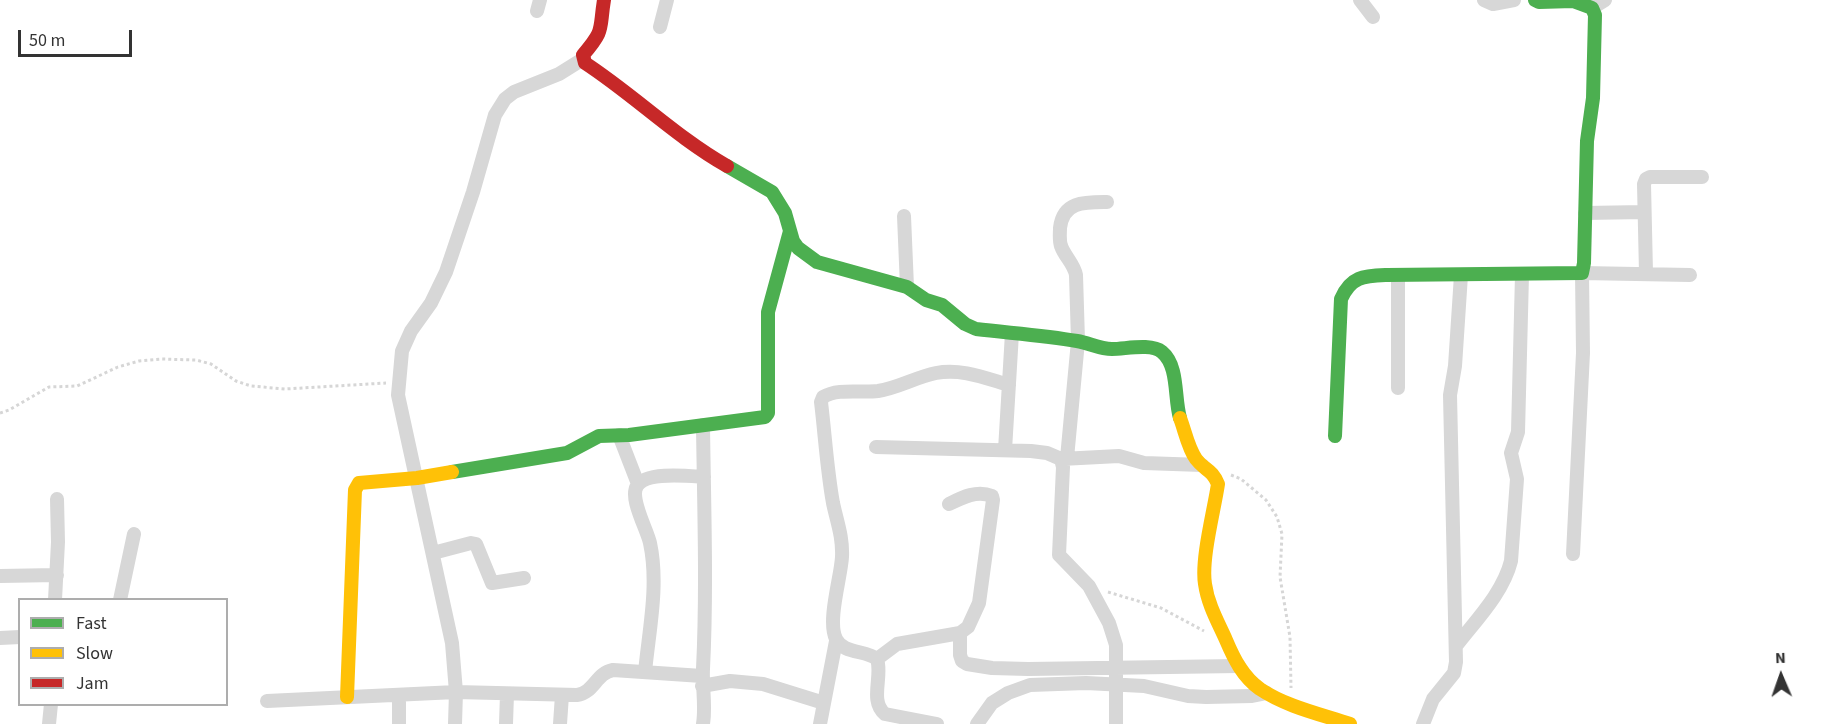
<!DOCTYPE html>
<style>
body{margin:0}
#map{position:relative;width:1829px;height:724px;overflow:hidden;background:#fff;font-family:"Source Sans 3",sans-serif}
canvas{display:block}
.legend{position:absolute;left:18px;top:598px;width:210px;height:108px;box-sizing:border-box;background:#fff;border:2px solid #adadad;margin:0;padding:8px 10px;list-style:none;font-size:18px;color:#333}
.legend li{display:flex;align-items:center;gap:12px;height:30px}
.legend b{width:30px;border:2px solid #adadad}
.north{position:absolute;left:1751px;top:646px;width:60px;height:60px;-webkit-text-stroke:4px #fff;paint-order:stroke;rotate:358deg;font-size:16px;font-weight:700;line-height:24px;text-align:center;color:#333}
.north::after{content:'';display:block;margin:auto;width:21px;height:27px;background:#333;clip-path:polygon(50% 0,100% 100%,50% 72%,0 100%)}
.scale{position:absolute;left:18px;top:30px;width:114px;height:27px;box-sizing:border-box;border:3px solid #333;border-top:0;padding-left:8px;font-size:18px;line-height:21px;white-space:nowrap;color:#333;-webkit-text-stroke:4px #fff;paint-order:stroke}
</style>
<div id="map">
<canvas width="1829" height="724"></canvas>
<ul class="legend">
<li><b style="height:8px;background:#4caf50"></b>Fast</li>
<li><b style="height:8px;background:#ffc107"></b>Slow</li>
<li><b style="height:8px;background:#c62828"></b>Jam</li>
</ul>
<div class="north">N</div>
<div class="scale">50 m</div>
</div>
<script>
const context = document.querySelector('canvas').getContext('2d');
context.lineJoin = 'round';
function trace(path, color, width, dash) { context.strokeStyle = color; context.lineWidth = width; context.lineCap = dash ? 'butt' : 'round'; context.setLineDash(dash || []); context.stroke(path); }
trace(new Path2D(`
 M0,413L9,410L49,387L77,386L118,367L139,361L161,359L196,360L211,364L236,381L251,386L285,389L386,383
 M1231,475L1241,479L1266,500L1277,517L1282,534L1280,577L1290,637L1291,688
 M1108,592L1161,608L1204,631`), '#d6d6d6', 3, [3, 3]);
trace(new Path2D(`
 M1360,0L1373,17
 M1484,0L1493,4L1514,0
 M1592,8L1605,0
 M537,11L540,0
 M660,27L667,0
 M1585,213L1644,212
 M904,216L907,287
 M1646,273L1644,184L1646,179L1650,177H1702
 M1398,388V275
 M619,435L638,484
 M876,447L1031,451L1047,453L1061,459L1063,467L1059,555L1089,586L1109,623L1116,645V724
 M1005,450L1012,333
 M1067,458L1078,341L1076,275C1074,264 1065,257 1061,246C1059,240 1060,234 1060,228C1063,201 1085,202 1107,202
 M1061,459L1119,456L1144,463L1202,465
 M433,553L471,543L476,544L492,583L524,578
 M1573,554L1583,353L1582,273L1690,275
 M0,576L57,575
 M55,600L58,542L57,499
 M120,600L134,534
 M960,633V655L962,661L967,664L992,668L1028,669L1239,666
 M0,638L20,637
 M1456,646C1476,620 1503,593 1511,561L1517,479L1511,453L1518,432L1522,275
 M877,659L897,644L960,633L968,627L979,603L993,500L992,496C977,490 963,497 949,504
 M645,672C649,630 659,585 650,543C647,529 629,498 637,486C646,471 689,476 704,477
 M702,686L730,681L763,684L824,703
 M267,701L456,692L577,695C594,693 596,673 613,670L702,676
 M49,724L51,704
 M399,724V695
 M455,724L456,692L452,643L398,395L402,351L411,331L431,303L446,272L473,192L495,115L505,99L514,92L559,74L583,59
 M506,724L507,694
 M560,724L562,695
 M703,724C706,706 702,688 703,669C707,588 704,507 703,425
 M820,724L836,641
 M937,724L885,714C869,701 883,676 877,659C866,650 843,654 836,639C827,621 841,577 842,557C843,537 837,522 833,503C827,470 825,435 821,402L823,397C838,388 860,393 878,391C898,388 916,377 936,373C961,368 985,378 1009,385
 M977,724L992,703L1008,693L1030,685L1086,683L1144,686L1188,696L1206,697L1252,696L1267,693
 M1423,724L1433,699L1454,673L1456,662L1450,395L1455,366L1461,275`), '#d7d7d7', 14);
trace(new Path2D(`
 M727,166L772,192L785,213L793,241L798,248L817,262L907,287L926,300L942,305L965,324L976,329C1009,333 1043,335 1077,341C1089,343 1100,349 1112,349C1126,349 1151,343 1162,352C1179,366 1174,398 1180,418
 M1335,436L1341,299C1351,276 1364,276 1387,275L1582,273L1584,263L1587,141L1593,98L1595,15L1592,8L1573,1L1539,2L1535,0
 M452,472L567,453L599,436L629,435L765,417L768,413V312L790,231`), '#4caf50', 14);
trace(new Path2D(`
 M1180,418C1185,431 1188,448 1196,459C1204,470 1212,469 1218,484C1214,511 1201,559 1205,584C1208,605 1218,622 1226,640C1234,659 1243,677 1260,689C1287,707 1320,714 1350,724
 M347,697L355,490L359,483L417,478L452,472`), '#ffc107', 14);
trace(new Path2D(`
 M604,0C599,31 605,29 583,55L585,63C634,95 676,137 727,166`), '#c62828', 14);
</script>
